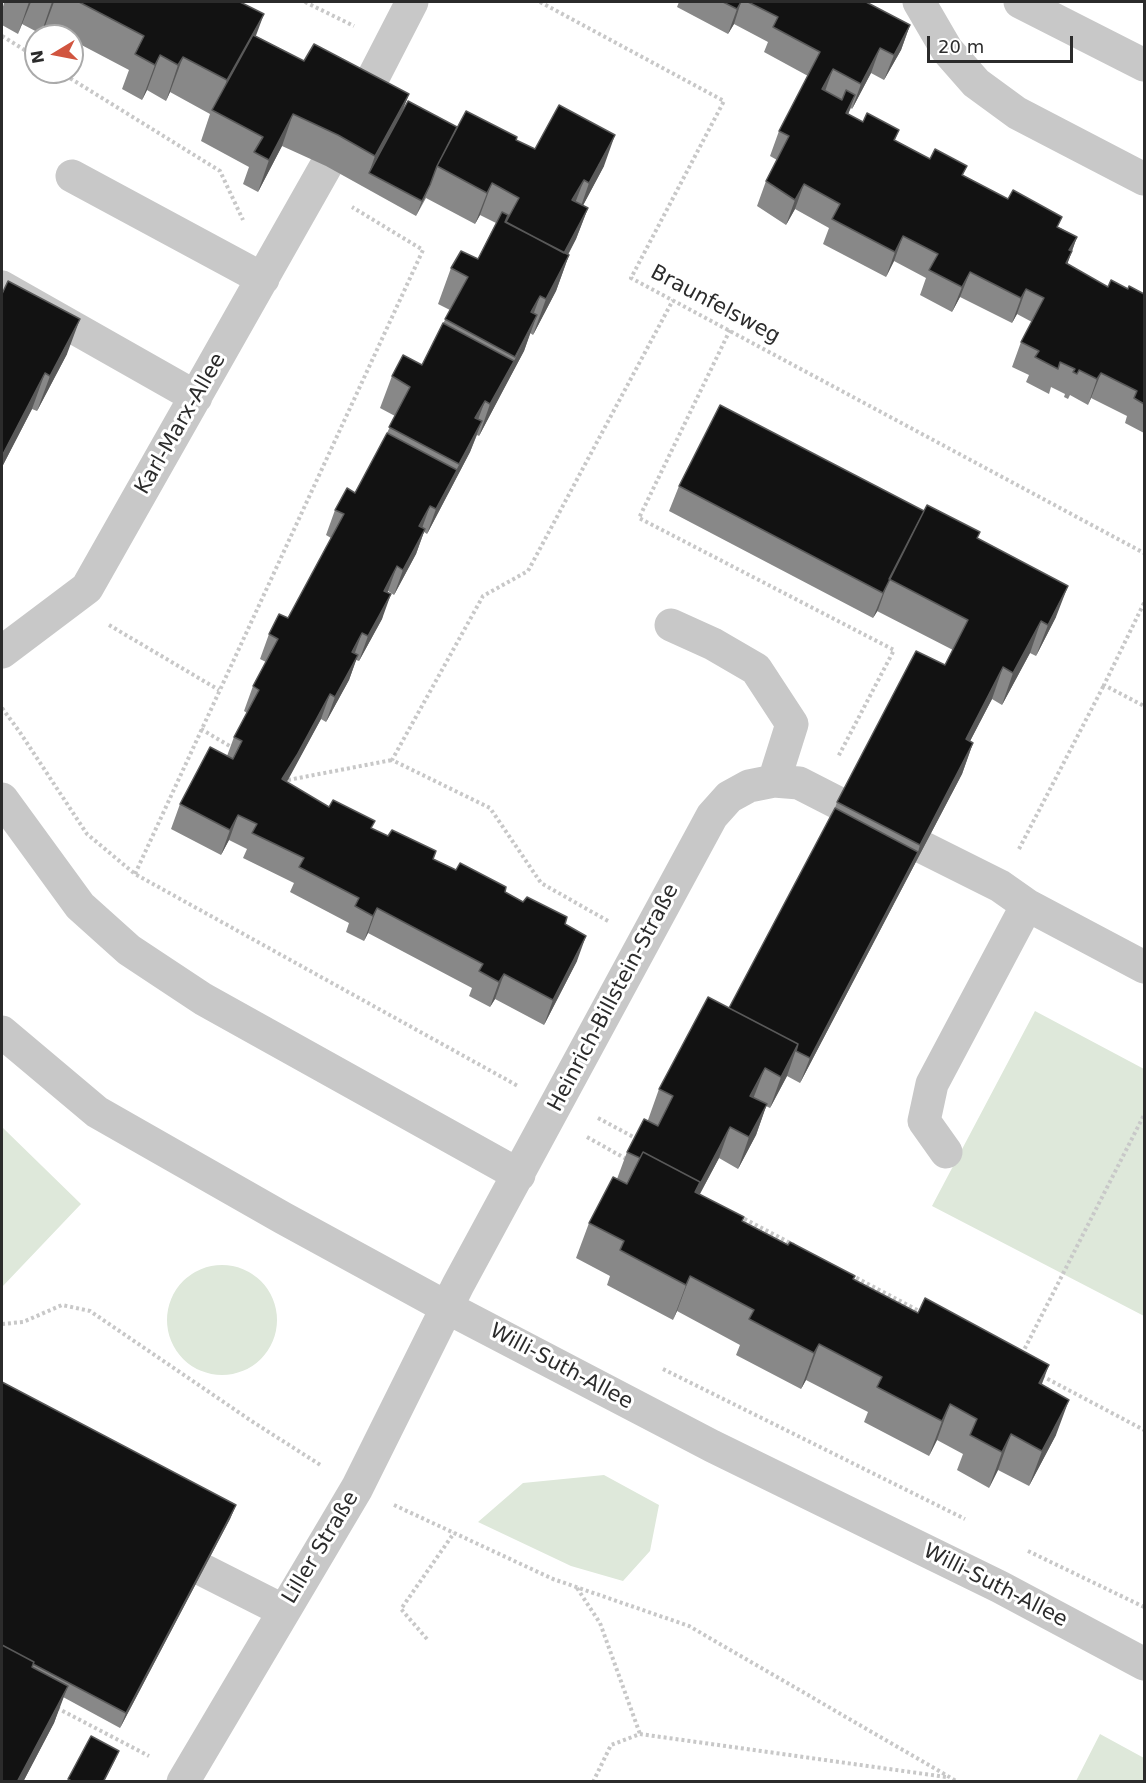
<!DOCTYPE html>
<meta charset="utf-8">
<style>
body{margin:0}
#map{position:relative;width:1146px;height:1783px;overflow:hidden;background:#fff;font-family:"DejaVu Sans",sans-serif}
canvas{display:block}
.frame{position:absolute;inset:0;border:3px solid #2b2b2b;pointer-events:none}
.north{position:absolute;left:24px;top:24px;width:60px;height:60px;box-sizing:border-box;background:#fff;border:2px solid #aaa;border-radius:50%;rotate:260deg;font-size:16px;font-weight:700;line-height:24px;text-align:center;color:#2b2b2b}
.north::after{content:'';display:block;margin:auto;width:21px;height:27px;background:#d1553f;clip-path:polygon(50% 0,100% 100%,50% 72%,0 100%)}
.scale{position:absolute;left:927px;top:36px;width:146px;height:27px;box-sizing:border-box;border:3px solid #2b2b2b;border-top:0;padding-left:8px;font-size:18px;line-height:21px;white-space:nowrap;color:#2b2b2b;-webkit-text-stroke:4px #fff;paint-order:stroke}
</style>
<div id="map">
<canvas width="1146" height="1783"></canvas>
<div class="frame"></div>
<div class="north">N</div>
<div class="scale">20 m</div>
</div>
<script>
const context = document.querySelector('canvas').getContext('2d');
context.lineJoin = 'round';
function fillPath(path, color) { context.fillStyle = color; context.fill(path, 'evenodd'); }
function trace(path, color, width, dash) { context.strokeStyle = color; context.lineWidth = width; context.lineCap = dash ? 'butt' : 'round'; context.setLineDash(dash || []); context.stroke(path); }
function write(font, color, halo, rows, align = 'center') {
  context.font = font + ' "DejaVu Sans",sans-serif'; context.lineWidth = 6; context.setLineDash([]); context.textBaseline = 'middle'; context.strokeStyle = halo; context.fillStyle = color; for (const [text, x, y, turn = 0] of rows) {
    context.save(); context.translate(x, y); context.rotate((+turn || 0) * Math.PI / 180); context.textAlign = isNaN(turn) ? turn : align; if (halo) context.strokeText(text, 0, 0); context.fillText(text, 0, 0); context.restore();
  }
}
fillPath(new Path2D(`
 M1035,1011L1144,1069V1316L932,1206Z
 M2,1127L81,1204L2,1287Z
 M167 1320a55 55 0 1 1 110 0a55 55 0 1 1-110 0Z
 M604,1475L659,1505L650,1551L623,1581L571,1566L478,1522L523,1483Z
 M1100,1734L1144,1758V1781H1076Z`), '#dee8da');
trace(new Path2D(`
 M305,2L354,26
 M540,2L724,101L631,278L1144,553
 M2,36L36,57
 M60,72L220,171L243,220
 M730,330L639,518L894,650L838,757
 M1144,603L1104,685L1144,706
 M109,625L219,690
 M2,708L19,731L87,834L135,874L518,1086
 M201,729L233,748
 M288,780L392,760
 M1019,849L1104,685
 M135,874L423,250L352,207
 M608,921L541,883L490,808L392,760L483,596L528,571L673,300
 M598,1118L639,1140
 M587,1137L628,1160
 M739,1216L794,1245
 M851,1275L921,1312
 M2,1324L23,1322L62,1305L90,1311L253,1422L322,1466
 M1022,1354L1144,1115
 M663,1369L965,1519
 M1042,1376L1144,1430
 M394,1505L553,1579L689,1626L958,1782
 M1028,1551L1144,1607
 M577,1588L600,1623L640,1734
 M427,1639L401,1609L454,1533
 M57,1708L149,1756
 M593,1782L611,1745L640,1734L946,1777`), '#c8c8c8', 4, [3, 3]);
trace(new Path2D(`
 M919,2L947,50L976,83L1017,113L1144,179
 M1020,2L1144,65
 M359,105L412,2
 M72,176L263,279
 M2,287L196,397
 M671,625L713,644L756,669L792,724L774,781
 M2,652L87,588L326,166
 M2,799L80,906L129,950L203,999L519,1175
 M924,848L1000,886L1027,905L1144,967
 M2,1032L97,1112L283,1218L446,1307L712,1446L1000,1587L1144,1664
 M946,1152L924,1121L932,1084L1027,905
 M203,1570L284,1611
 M183,1782L357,1488L458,1285L712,816L729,797L749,786L774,781L799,783L840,804`), '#c8c8c8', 33);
fillPath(new Path2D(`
 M2,2H240L256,36L304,61L409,94L402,111L457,127L516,140L535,149L604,166L583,205L588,208L576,239L568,255H569L556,291L533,335L530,333L524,351L502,392L479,436L477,435L470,452L427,534L424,532L416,554L394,595L388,591L382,619L359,661L356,660L349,680L326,722L321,719L286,782L329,807L456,870L505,892L565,924L577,961L544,1025L495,999L490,1007L469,996L472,988L368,933L364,941L346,932L349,923L290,892L294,883L243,858L247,849L229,840L221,855L171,829L180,804L227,756L234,737L247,713L244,711L253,686L266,662L260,659L269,634L288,618L331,538L326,535L335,510L355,493L387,433L395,416L380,408L392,376L422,365L450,310L438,304L451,268L478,259L496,223L480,215L475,224L426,198L416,216L326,166L282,146L258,192L243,184L249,167L201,141L210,114L170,92L166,101L147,90L142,100L122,89L129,70L72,40V36H64L45,26L41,34L22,24L18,34L2,25V10L4,3Z
 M679,2H866L910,25L901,50L884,80L871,73L852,109L851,108L848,114L863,122L899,130L895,140L930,159L967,166L963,175L1077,237L1067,264L1108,287L1128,289L1129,286L1144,294V433L1125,423L1127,416L1091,398L1088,405L1070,395L1068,399L1064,397L1065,394L1051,387L1049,394L1026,382L1029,375L1012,367L1021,342L1032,322L1017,314L1012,323L960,297L952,312L920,295L926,278L894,261L886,277L823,244L829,228L795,209L786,225L757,206L766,181L777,160L770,156L779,131L808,76L764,52L768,42L734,24L728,34L677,7Z
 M2,294L67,354L37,411L32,409L2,467Z
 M679,486L978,539L1056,617L1036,656L1030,653L1002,705L992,699L970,741L973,743L962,774L800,1083L787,1076L770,1108L766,1106L756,1135L738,1169L719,1158L700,1194L743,1221L854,1279L1042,1385L1056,1435L1029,1486L998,1470L989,1488L957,1470L963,1454L937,1440L929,1456L864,1422L868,1412L806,1380L801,1389L736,1355L740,1345L677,1311L673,1320L607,1285L610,1276L576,1258L589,1223L617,1179L627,1152L648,1120L659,1089L729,1008L835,808L837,802L945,665L953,650L877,611L878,610L873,618L669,511Z
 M2,1382L236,1505L230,1519L120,1728L63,1697L54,1723L23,1782H2Z`), '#888');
fillPath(new Path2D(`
 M29,2H31L22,24L18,34Z
 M52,2H54L45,26L41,34Z
 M741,2L734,24L728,34L737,9Z
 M264,14L251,49L216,112L227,80Z
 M910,25L901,50L884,80L894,55Z
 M880,48L871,73L852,109L861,84Z
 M160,55L147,90L142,100L155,65Z
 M183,57L170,92L166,101L178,65Z
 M833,69L824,94L822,89Z
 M409,94L397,125L369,173L375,156Z
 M855,95L846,120V113Z
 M293,114L282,146L258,192L269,160Z
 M615,135L604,166L578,215L589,183Z
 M584,180L572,211V200Z
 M492,183L480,215L475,224L487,193Z
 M804,184L795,209L786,225L795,200Z
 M430,185L425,197L416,216L422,201Z
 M588,208L576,239L550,288L562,256Z
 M903,236L894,261L886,277L895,252Z
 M1077,237L1063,276L1069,250Z
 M569,255L556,291L533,335L546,299Z
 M970,272L960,297L952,312L962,287Z
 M1026,289L1017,314L1012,323L1021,298Z
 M540,296L527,332L531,312Z
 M537,315L524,351L479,436L490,404L514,361Z
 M80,319L67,354L37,411L50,376Z
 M45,373L32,409L2,467V456Z
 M1101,373L1091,398L1088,405L1097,379Z
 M485,401L473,433L475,418Z
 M482,421L470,452L427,534L436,509Z
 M430,506L421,531L419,526Z
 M425,529L416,554L394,595L403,570Z
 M397,566L388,591L375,616L384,591Z
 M887,585L878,610L873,618L883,593Z
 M1068,586L1056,617L1036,656L1048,625Z
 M391,594L382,619L359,661L368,636Z
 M1041,621L1030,653L1002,705L1013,673Z
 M362,633L353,658L352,652Z
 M358,655L349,680L326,722L335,697Z
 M1003,667L992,699L955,770L966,739Z
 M330,694L321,719L288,780L272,804L282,779Z
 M973,743L962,774L800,1083L810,1058L918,852L920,845Z
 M238,815L229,840L221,855L230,830Z
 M377,908L368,933L364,941L373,916Z
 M586,936L577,961L544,1025L553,1000Z
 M504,974L495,999L490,1007L499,982Z
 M798,1044L787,1076L770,1108L781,1077Z
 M765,1068L753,1099L750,1096Z
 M767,1104L756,1135L738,1169L749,1137Z
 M730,1127L719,1158L682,1227L695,1192Z
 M690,1276L677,1311L673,1320L686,1285Z
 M819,1344L806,1380L801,1389L814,1353Z
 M1049,1365L1036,1400L1039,1383Z
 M1069,1400L1056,1435L1029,1486L1042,1451Z
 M950,1404L937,1440L929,1456L942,1421Z
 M1011,1434L998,1470L989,1488L1002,1452Z
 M236,1505L230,1519L120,1728L126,1713Z
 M68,1686L54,1723L23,1782H17Z
 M119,1751L116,1758L104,1782H103Z`), '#595959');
const building = new Path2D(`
 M79,2H240L264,14L227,80L183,57L178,65L160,55L155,65L135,54L144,36Z
 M723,2H741L737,9Z
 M748,2H866L910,25L894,55L880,48L861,84L833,69L822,89L842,100L846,90L855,95L846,113L863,122L867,113L899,130L894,140L930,159L935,149L967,166L962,175L1008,199L1013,190L1062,217L1057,227L1077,237L1069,250L1072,251L1066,263L1108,287L1111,280L1128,289L1129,286L1144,294V404L1134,398L1137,391L1101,373L1097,379L1079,370L1077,374L1073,372L1075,369L1060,362L1058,369L1035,357L1039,351L1021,342L1044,298L1026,289L1021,298L970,272L962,287L929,270L938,254L903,236L895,252L832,219L840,204L804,184L795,200L766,181L789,136L779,131L820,52L773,27L778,17Z
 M253,35L304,61L314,44L409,94L375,156L338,135L293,114L269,160L254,152L263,137L212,110Z
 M408,101L457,127L437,166L430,185L422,201L369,173Z
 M559,105L615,135L589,183L584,180L572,200L588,208L564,253L506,222L519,198L492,183L487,193L437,166L466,111L517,137L516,140L535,149Z
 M502,212L508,215L505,222L569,255L546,299L540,296L531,312L537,315L515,357L445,319L468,277L451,268L461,251L478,259Z
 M8,281L80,319L50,376L45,373L2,456V294Z
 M443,323L514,361L490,404L485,401L475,418L482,421L459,464L389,427L410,387L392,376L403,355L422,365Z
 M720,405L924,511L883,593L679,486Z
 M387,433L457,470L436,509L430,506L419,526L425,529L403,570L397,566L384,591L391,594L368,636L362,633L352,652L358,655L335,697L330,694L297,755L282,779L329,807L333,800L375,821L371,828L388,836L392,830L436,851L433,859L456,870L460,863L506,887L505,892L523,902L527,897L567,917L565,924L586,936L553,1000L504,974L499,982L479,971L483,964L377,908L373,916L355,906L359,898L299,867L304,858L252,833L257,824L238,815L230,830L180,804L210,747L233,759L242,741L234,737L259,690L253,686L278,639L269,634L279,614L288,618L344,514L335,510L347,488L355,493Z
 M927,505L980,532L977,538L1068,586L1048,625L1041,621L1013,673L1003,667L966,739L973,743L920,845L837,802L916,651L945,665L968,620L889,579Z
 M835,808L918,852L810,1058L796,1051L798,1044L729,1008Z
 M708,997L798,1044L781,1077L765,1068L750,1096L767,1104L749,1137L730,1127L699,1186L700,1182L643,1152L640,1158L627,1152L644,1119L658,1126L673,1096L659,1089Z
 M643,1152L700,1182L695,1192L744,1217L742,1221L788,1245L790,1242L855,1276L853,1279L918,1313L925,1298L1049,1365L1039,1383L1069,1400L1042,1451L1011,1434L1002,1452L970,1435L977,1419L950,1404L942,1421L877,1387L882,1377L819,1344L814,1353L749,1319L754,1310L690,1276L686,1285L620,1250L624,1241L589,1223L613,1177L627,1184Z
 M2,1382L236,1505L126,1713L33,1664L34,1662L2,1645Z
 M2,1645L34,1662L32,1667L68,1686L17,1782H2Z
 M91,1736L119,1751L103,1782H73L68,1779Z`);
fillPath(building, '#121212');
trace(building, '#595959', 1.5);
write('21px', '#2b2b2b', '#fff', [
 ["Braunfelsweg",715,305,28],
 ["Karl-Marx-Allee",181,424,-60],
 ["Heinrich-Billstein-Straße",614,998,-62],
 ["Willi-Suth-Allee",561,1367,28],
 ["Liller Straße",321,1548,-59],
 ["Willi-Suth-Allee",995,1586,27]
]);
</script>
